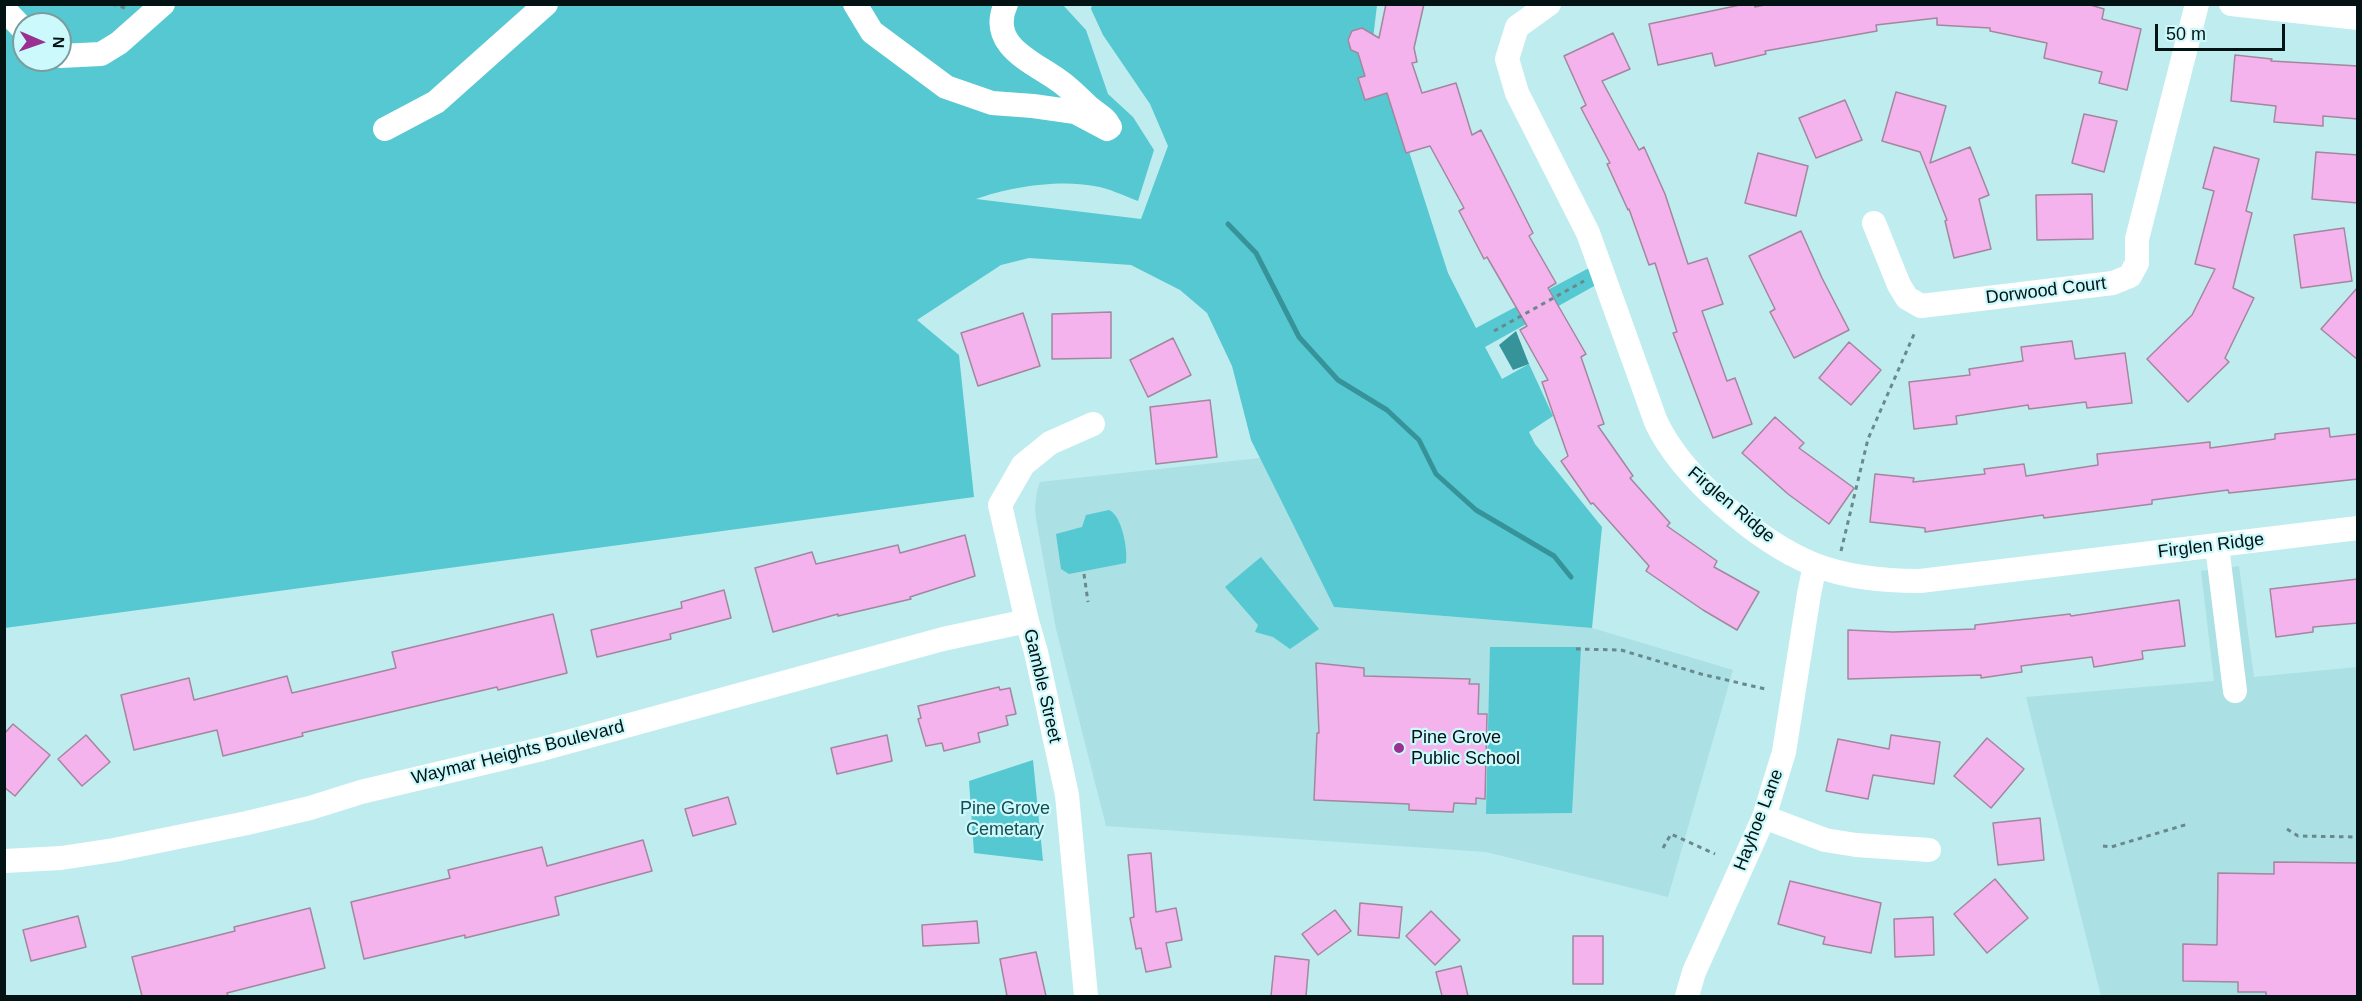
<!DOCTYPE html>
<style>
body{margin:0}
#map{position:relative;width:2362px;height:1001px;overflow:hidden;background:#bfecef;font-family:Arial,sans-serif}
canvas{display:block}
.frame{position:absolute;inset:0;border:6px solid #031213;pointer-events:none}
.north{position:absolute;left:12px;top:12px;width:60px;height:60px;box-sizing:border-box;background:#ccf9fc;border:2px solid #7c9d9f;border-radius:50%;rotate:92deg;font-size:16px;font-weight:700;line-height:24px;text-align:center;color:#031213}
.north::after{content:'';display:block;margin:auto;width:21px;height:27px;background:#993092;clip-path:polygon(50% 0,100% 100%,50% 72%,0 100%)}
.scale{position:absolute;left:2155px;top:24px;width:130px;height:27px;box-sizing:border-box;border:3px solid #031213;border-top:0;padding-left:8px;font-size:18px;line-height:21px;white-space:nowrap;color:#031213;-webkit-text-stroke:4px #ccf9fc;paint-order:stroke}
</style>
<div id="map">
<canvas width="2362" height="1001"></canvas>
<div class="frame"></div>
<div class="north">N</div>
<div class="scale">50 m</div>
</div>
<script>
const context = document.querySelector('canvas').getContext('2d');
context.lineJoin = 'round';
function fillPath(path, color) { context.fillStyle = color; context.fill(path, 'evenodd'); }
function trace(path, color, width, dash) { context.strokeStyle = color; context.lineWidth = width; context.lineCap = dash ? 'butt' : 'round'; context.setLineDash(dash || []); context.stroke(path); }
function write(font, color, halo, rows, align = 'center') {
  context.font = font + ' Arial,sans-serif'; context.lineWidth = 4.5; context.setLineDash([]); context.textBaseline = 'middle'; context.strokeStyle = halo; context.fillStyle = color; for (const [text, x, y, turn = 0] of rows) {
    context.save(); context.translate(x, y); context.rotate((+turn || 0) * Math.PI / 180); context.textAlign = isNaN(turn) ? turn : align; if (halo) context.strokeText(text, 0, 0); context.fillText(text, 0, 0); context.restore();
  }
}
fillPath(new Path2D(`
 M1260,458L1334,607L1592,628L1733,670L1668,897L1486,852L1106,826L1056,629L1036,519L1035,506L1037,491L1040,482Z
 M2239,566L2254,677L2357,667V996H2101L2026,697L2214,681L2201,571Z`), '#abe0e4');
fillPath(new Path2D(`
 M4,5H1063L1086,30L1108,94L1133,117L1154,150L1138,201C1124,196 1109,188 1094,186C1060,179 1008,187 976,199L1141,219L1168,146L1150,104L1103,35L1091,9L1092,5H1377L1373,39L1448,273L1476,328L1589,268L1596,285L1485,347L1502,379L1529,364L1553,416L1529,432L1535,444L1602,527L1592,628L1334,607L1251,440L1232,366L1207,313L1180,290L1131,265L1029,258L1001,265L917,320L959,355L974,497L5,628ZM24,24H60V60H24Z
 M1109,510C1122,515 1128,550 1126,563L1069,574L1061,569L1056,534L1082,527L1086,515Z
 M1261,557L1319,629L1290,649L1273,637L1255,632L1258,625L1225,587Z
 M1490,647H1581L1572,813L1486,814Z
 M1033,760L1043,861L974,853L969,781Z`), '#55c8d1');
fillPath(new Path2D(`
 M1516,331L1529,364L1513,370L1499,345Z`), '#37939a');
trace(new Path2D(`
 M1228,224L1256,253L1299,337L1338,380L1387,410L1419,440L1436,474L1476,510L1554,556L1571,577`), '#37939a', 5);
const building = new Path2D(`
 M1386,4H1424L1414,48L1417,62L1412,63L1422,93L1456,83L1472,135L1481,130L1533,233L1529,236L1556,283L1548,288L1586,354L1581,357L1604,424L1598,426L1633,476L1630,478L1670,523L1667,526L1717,561L1714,567L1759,592L1737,630L1703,610L1646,571L1649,566L1593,503L1591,504L1561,461L1568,456L1542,382L1548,380L1520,330L1527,326L1487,257L1484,259L1459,211L1464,208L1430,146L1406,153L1387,93L1365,100L1358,78L1365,76L1358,53L1351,50L1348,40L1352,31L1362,28L1379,38Z
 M1745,4H1754L1755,7L1769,4H2087L2104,9L2102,19L2141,29L2127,90L2099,83L2102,72L2044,58L2047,43L1990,31V28L1937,25V18L1876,25L1877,31L1765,51L1766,54L1715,66L1712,53L1658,65L1649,24Z
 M1613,33L1630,69L1602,81L1639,150L1644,147L1665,194L1688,264L1707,258L1723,304L1702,311L1727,381L1735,378L1752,424L1713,438L1673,333L1677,332L1655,263L1649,265L1629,209L1628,210L1607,164L1610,163L1581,108L1586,105L1564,56Z
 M2235,55L2272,59L2271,61L2358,66V119L2323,116V126L2274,122L2276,106L2231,101Z
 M1896,92L1946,106L1930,163L1970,147L1989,195L1979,199L1991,249L1954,258L1945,221L1947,220L1920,152L1882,141Z
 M1845,100L1862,140L1816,158L1799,118Z
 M2084,114L2117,121L2104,172L2072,163Z
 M2214,147L2259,159L2246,211L2252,213L2233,288L2254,298L2225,358L2229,362L2188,402L2147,359L2192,315L2215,269L2195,264L2214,191L2203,188Z
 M2316,152L2358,155V203L2312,199Z
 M1758,153L1808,166L1796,216L1745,203Z
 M2092,194L2093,239L2037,240L2036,195Z
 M2344,228L2352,281L2301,288L2294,235Z
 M1801,231L1822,278L1849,330L1794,358L1770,312L1775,309L1749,256Z
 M2358,287V360L2321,329Z
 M1111,312V358L1052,359V314Z
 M1023,313L1040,366L978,386L961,333Z
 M1173,338L1191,375L1148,397L1130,360Z
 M2072,341L2075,359L2125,353L2132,403L2087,408L2086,402L2029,409L2028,405L1956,416L1957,424L1914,429L1909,382L1970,375L1969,369L2023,361L2021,347Z
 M1849,342L1881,370L1851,405L1819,378Z
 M1210,400L1217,457L1156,464L1150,407Z
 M1775,417L1804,443L1799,448L1854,488L1829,524L1788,494L1742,453Z
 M2329,428L2330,437L2358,434V479L2229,493L2228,490L2152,500V504L2044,518L2043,515L1925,532V528L1870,522L1875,474L1914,478L1913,482L1985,474L1984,469L2024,464L2026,476L2098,465L2097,454L2210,442V448L2275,439V434Z
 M965,535L975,576L910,597L911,599L838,616V614L773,632L755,568L812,552L816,564L898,545L900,553Z
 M2358,579V623L2313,627V632L2276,637L2270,589Z
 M724,590L731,618L670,634L671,639L597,657L591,630L682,608L681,602Z
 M2179,600L2185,646L2142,651L2143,659L2094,667L2092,657L2021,666L2022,672L1981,678V675L1848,679V630L1893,632L1975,629V625L2070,614L2071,616Z
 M553,614L567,673L498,690L497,687L302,733L303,736L223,756L217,730L134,750L121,695L189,678L194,700L287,676L292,693L396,668L392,652Z
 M1316,663L1364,668V676L1470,679L1469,684H1479L1478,714H1487L1485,799L1476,798V804L1454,803L1453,812L1409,810V804L1314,800L1317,733H1319Z
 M999,687L1000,690L1010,688L1016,714L1006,716L1008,725L978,733L980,742L944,751L942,743L926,746L918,719L921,718L918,706Z
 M13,724L50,755L15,796L4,787V734Z
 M86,735L110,762L82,786L58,759Z
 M887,735L892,761L837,774L831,748Z
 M1891,735L1940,742L1934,784L1873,775L1868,799L1826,791L1838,739L1889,749Z
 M1987,738L2024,769L1991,808L1954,776Z
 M728,797L736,824L693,836L685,809Z
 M2040,818L2044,860L1998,865L1993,823Z
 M643,840L652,871L555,897L559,915L465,938V935L364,959L351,902L450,878L448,870L542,847L547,866Z
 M1151,853L1156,912L1176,908L1182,940L1166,943L1171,967L1146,972L1141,948L1136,949L1130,918L1134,917L1128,855Z
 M2274,862L2358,863V996H2266V992H2238V982L2183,981V944L2217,945L2218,873L2274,874Z
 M1995,879L2028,918L1987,953L1954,914Z
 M1790,881L1881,903L1871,953L1823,944L1825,937L1778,924Z
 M1360,903L1402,907L1399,938L1358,935Z
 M310,908L325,968L227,993L228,996H142L132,957L235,931L234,927Z
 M1335,910L1351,931L1318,955L1302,934Z
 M1431,911L1460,940L1435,965L1406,936Z
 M78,916L86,947L31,961L23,930Z
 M1933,917L1934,955L1895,957L1894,919Z
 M977,921L979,943L923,946L922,925Z
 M1573,936H1603V984H1573Z
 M1036,952L1046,996H1007L1000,959Z
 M1275,956L1309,960L1306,996H1271Z
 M1461,966L1468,996H1442L1436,972Z`);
fillPath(building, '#f5b3ed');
trace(building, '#a2879e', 1.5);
trace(new Path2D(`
 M112,4L128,9
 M1494,331L1584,281
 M1841,551L1868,439L1915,332
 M1084,574L1088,602
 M1576,649L1621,650L1701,674L1765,689
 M2287,829L2298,836L2358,837
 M2103,846L2111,847L2188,824
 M1663,848L1671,834L1715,854`), '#6a898c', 3, [4.5, 4.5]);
trace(new Path2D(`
 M855,4L872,32L946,87L992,103L1033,106L1075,112L1107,129L1110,127C1105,117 1098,115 1090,108C1080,99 1070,88 1058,80C1033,62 987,45 1006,4
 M1549,4L1517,27L1507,59L1517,93L1588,233L1656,422C1682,477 1758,542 1815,565C1846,577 1886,581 1920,581L2358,528
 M2231,4L2358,18
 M4,9L24,30
 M60,56L101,54L119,43L163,4
 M385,129L436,102L546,4
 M1874,223L1899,285L1907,298L1921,306L2113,283L2130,276L2137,263V239L2197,4
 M2217,546L2235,691
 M1764,817L1825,840L1856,845L1929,850
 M4,861L61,858L114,850L247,823L310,808L361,792L542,749L943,639L1027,621
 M1086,996L1067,795L1036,652L1027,621L1000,505L1023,465L1050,443L1093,424
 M1687,996L1694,972L1764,817L1784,752L1809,594L1815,565`), '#fff', 24);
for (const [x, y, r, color] of [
 [1399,748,6,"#993092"]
]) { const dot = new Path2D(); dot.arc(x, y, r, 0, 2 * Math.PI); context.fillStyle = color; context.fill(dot); trace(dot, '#ccf9fc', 2); }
write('18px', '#031213', '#ccf9fc', [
 ["Dorwood Court",2046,291,-7],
 ["Firglen Ridge",1731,505,40],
 ["Firglen Ridge",2211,546,-7],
 ["Gamble Street",1042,686,77],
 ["Waymar Heights Boulevard",518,753,-14],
 ["Hayhoe Lane",1759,820,-69]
]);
write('18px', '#031213', '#ccf9fc', [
 ["Pine Grove",1411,738],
 ["Public School",1411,759]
], 'left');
write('18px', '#174c50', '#ccf9fc', [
 ["Pine Grove",1005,809],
 ["Cemetary",1005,830]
]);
</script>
